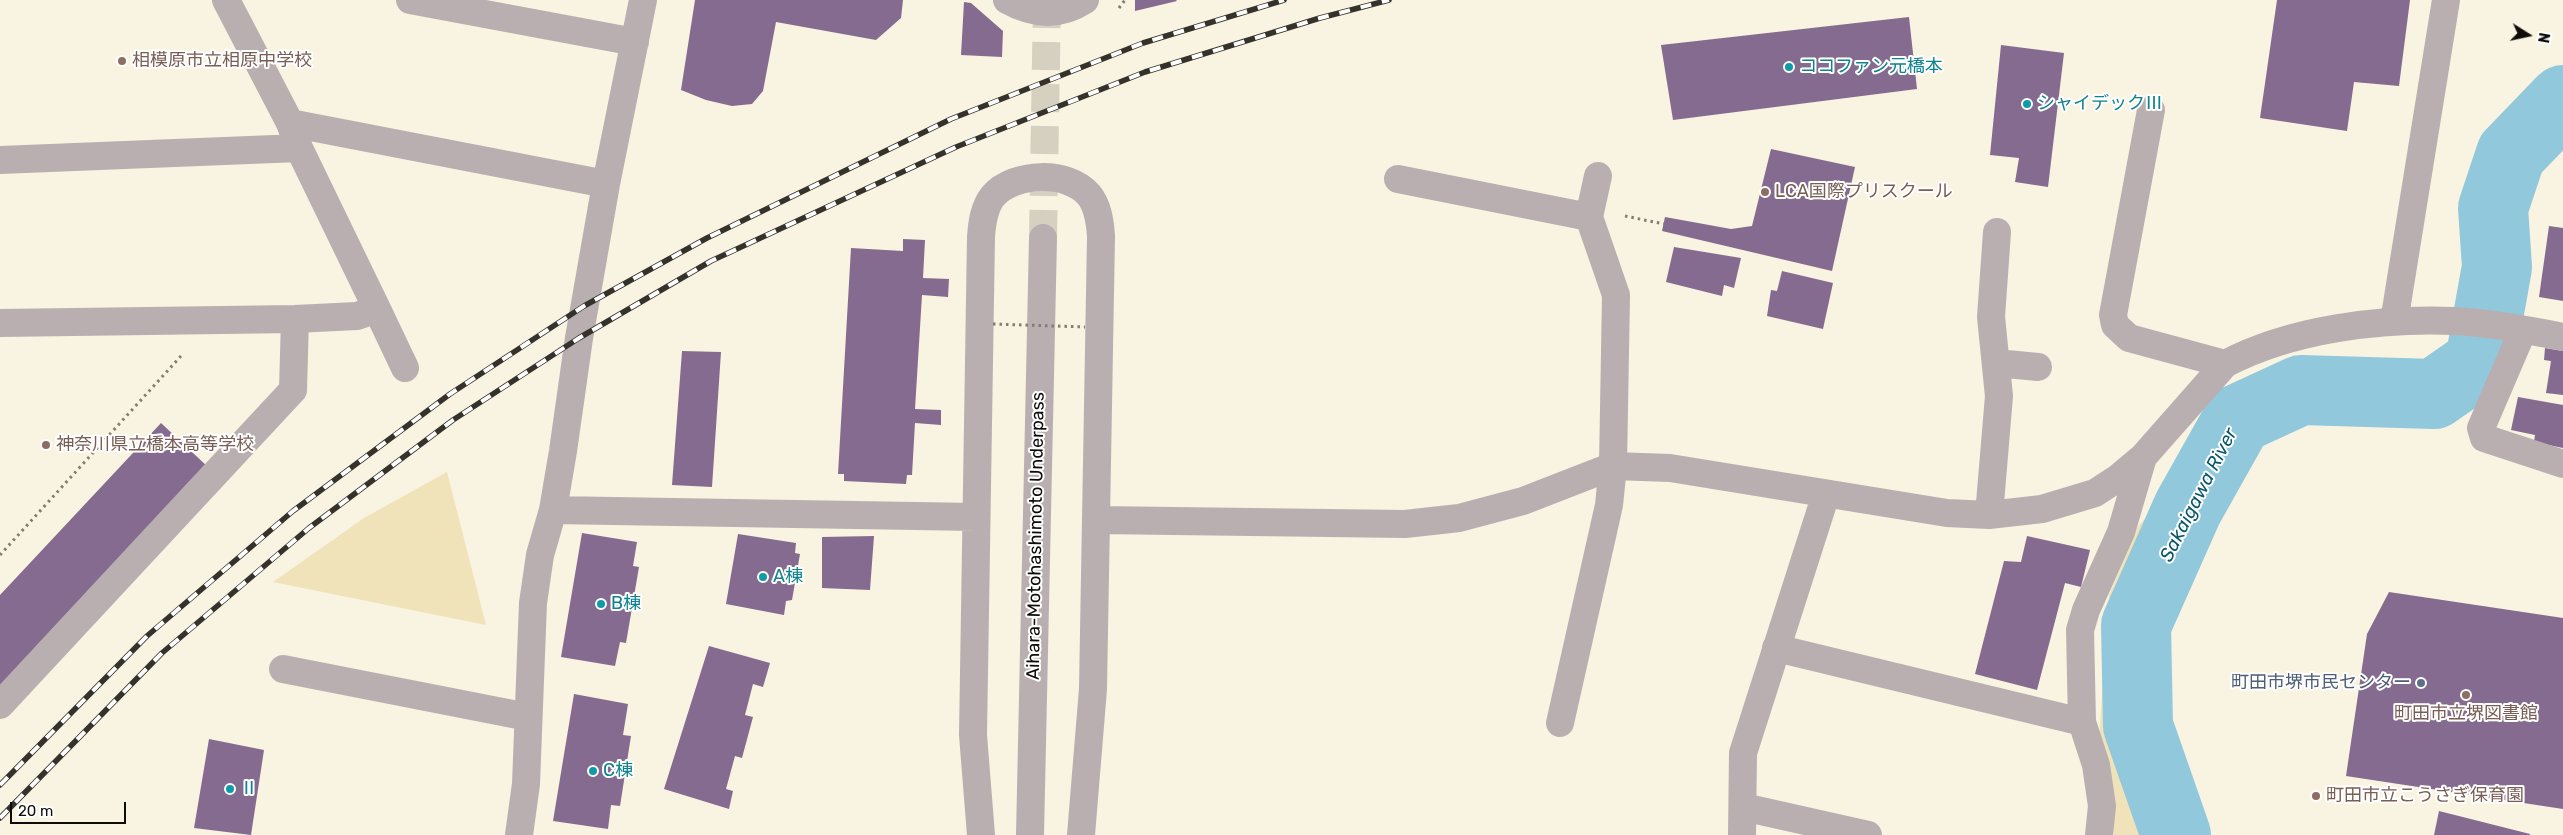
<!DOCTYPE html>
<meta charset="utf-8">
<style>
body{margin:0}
#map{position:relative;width:2563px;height:835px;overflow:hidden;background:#f9f3e1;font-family:Rubik,sans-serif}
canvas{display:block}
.north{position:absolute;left:2503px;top:10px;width:50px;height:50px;-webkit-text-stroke:4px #fff;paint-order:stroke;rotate:100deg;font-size:14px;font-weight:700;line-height:20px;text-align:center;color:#0e0c07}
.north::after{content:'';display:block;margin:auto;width:18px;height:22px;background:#0e0c07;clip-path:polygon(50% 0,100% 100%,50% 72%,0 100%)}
.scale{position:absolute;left:10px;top:802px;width:116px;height:22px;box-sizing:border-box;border:2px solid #0e0c07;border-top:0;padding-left:6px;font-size:15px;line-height:18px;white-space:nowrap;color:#0e0c07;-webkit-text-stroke:4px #fff;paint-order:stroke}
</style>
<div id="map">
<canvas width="2563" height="835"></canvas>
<div class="north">N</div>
<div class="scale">20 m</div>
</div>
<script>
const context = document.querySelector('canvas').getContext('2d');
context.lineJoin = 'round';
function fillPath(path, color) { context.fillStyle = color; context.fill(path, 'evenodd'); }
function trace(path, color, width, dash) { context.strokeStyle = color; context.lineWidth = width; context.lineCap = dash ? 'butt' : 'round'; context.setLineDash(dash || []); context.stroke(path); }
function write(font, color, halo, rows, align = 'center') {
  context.font = font + ' Rubik,"Noto Sans JP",sans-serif'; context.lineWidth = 4; context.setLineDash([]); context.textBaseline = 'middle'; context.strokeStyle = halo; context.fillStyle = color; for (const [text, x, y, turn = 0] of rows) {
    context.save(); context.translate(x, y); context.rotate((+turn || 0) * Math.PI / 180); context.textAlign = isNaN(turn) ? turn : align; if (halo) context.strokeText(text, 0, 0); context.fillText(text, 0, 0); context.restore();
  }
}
fillPath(new Path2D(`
 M447,472L486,625L273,582L364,518Z
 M2188,477L2121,756L2148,828L2200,835H2114L2099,738L2109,595L2138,526Z`), '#f0e2b9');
trace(new Path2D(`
 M2176,835L2138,726L2136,625L2188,508L2238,419L2301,390L2434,394L2480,362L2497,267L2493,208L2511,154L2563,100`), '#91c8dc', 70);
fillPath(new Path2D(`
 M695,0H903L901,18L876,40L776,22L763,91L752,104L732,106L706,100L681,90Z
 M1135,0H1176L1177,1L1135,11Z
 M2277,0H2410L2399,86L2354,82L2347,131L2260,118Z
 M964,2L971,3L1003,31L1002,57L961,55Z
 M1909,17L1917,89L1673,120L1661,45Z
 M2001,45L2064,53L2048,187L2015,182L2019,158L1990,155Z
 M1771,149L1855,167L1832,271L1662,231L1665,217L1731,229L1752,226Z
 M2549,226L2563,228V301L2539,297Z
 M903,239L925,240L923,278L949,279L948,297L922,295L915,409L941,410V425L915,423L912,475H907L906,484L844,481V474H838L851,248L903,251Z
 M1674,247L1741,258L1734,288L1724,285L1722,296L1666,282Z
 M1782,271L1833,283L1823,329L1767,316L1771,290L1777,291Z
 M2545,348L2563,351V395L2546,393L2551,361L2544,360Z
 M682,351L721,352L712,487L672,485Z
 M2518,397L2563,405V448L2534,442L2535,435L2511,430Z
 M161,423L209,468L0,691V595Z
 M582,533L637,542L633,566L639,567L626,643L620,642L615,666L561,657Z
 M738,534L796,543L795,553L800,554L792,600L786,601L784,615L726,604Z
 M874,536L870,590L822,588V537Z
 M2027,536L2090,550L2081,587L2065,583L2037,690L1975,674L2004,561L2021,562Z
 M2389,592L2563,618V809L2346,776L2367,634Z
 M709,646L770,663L763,687L753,684L745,715L753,717L742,758L735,756L726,789L733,791L729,809L664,789Z
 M574,694L628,704L623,735L631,736L620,806L611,805L608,829L553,821Z
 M209,739L264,750L251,835L194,828Z
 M2439,811L2530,834V835H2434Z`), '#856b8f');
trace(new Path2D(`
 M1043,238L1047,0`), '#d6d0c0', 28, [28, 14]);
trace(new Path2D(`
 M1119,8L1125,0
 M1625,216L1664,224
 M0,555L181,356`), '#817d72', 3, [2.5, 4]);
trace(new Path2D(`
 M410,0L635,42
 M1007,0C1034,15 1059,17 1085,0
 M2151,110L2113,315L2115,325L2129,338L2225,364
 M290,123L606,184
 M0,160L299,148
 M1398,179L1589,217L1616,295L1613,466L1609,505L1560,723
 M1589,217L1598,176
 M377,309L405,368
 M2394,322L2446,0
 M0,323L295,319L357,316L377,309L299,148L290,123L226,0
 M2523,330L2481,428L2484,438L2563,464
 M1996,363L2038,367
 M553,510L976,517
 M1989,515L1999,396L1991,317L1997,232
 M1097,520L1405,524L1459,518L1523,501L1613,466L1670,468L1947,513L1989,515L2042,509L2095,493L2118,478L2143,457L2225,364C2291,329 2381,318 2454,321C2491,323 2527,330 2563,337
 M1776,648L2082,722
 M283,669L528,717
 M0,705L293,390L295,319
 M1743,807L1868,835
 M519,835L526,784L533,603L540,555L553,510L563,451L579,338L606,184L643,0
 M981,835L973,735L981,237C982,223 984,207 993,196C1014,172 1068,170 1089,195C1098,206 1100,222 1101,236L1093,689L1081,835
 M1030,835L1043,238
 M1742,835L1743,753L1826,494
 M2099,835L2102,806L2096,765L2082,722L2080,630L2086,610L2121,532L2143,457`), '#b9afb0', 28);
const rail = new Path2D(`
 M0,785L147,636L293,511L450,394L584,306L707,238L951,119L1143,43L1284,0
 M0,818L162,653L309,528L453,420L579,338L711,261L956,147L1145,72L1320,18L1389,0`);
trace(rail, '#34322b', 5.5);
trace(rail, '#fff', 4, [11]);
trace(new Path2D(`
 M993,324L1085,327`), '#817d72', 3, [2.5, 4]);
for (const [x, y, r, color] of [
 [122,61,5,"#8d6e63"],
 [1789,67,5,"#0f9aa8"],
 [2027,104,5,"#0f9aa8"],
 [1765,192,5,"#8d6e63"],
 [46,445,5,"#8d6e63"],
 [763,577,5,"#0f9aa8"],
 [601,604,5,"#0f9aa8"],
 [2421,683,5,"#5c6f8a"],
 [2466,695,5,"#8d6e63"],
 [593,771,5,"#0f9aa8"],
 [230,789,5,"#0f9aa8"],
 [2316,796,5,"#8d6e63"]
]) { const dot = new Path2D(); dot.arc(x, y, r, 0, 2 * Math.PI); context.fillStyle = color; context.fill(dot); trace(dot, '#fff', 2); }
write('18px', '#785e54', '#fff', [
 ["相模原市立相原中学校",132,61],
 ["LCA国際プリスクール",1775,192],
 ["神奈川県立橋本高等学校",56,445],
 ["町田市立堺図書館",2466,714,"center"],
 ["町田市立こうさぎ保育園",2326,796]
], 'left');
write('18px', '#0d838f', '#fff', [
 ["ココファン元橋本",1799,67],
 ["シャイデックⅢ",2037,104],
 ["A棟",773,577],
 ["B棟",611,604],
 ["C棟",603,771],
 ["Ⅱ",240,789]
], 'left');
write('18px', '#0e0c07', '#fff', [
 ["Aihara-Motohashimoto Underpass",1036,536,-89]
]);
write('18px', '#4e5e75', '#fff', [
 ["町田市堺市民センター",2411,683]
], 'right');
write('italic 19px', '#0a576b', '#fff', [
 ["Sakaigawa River",2199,495,-63]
]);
</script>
